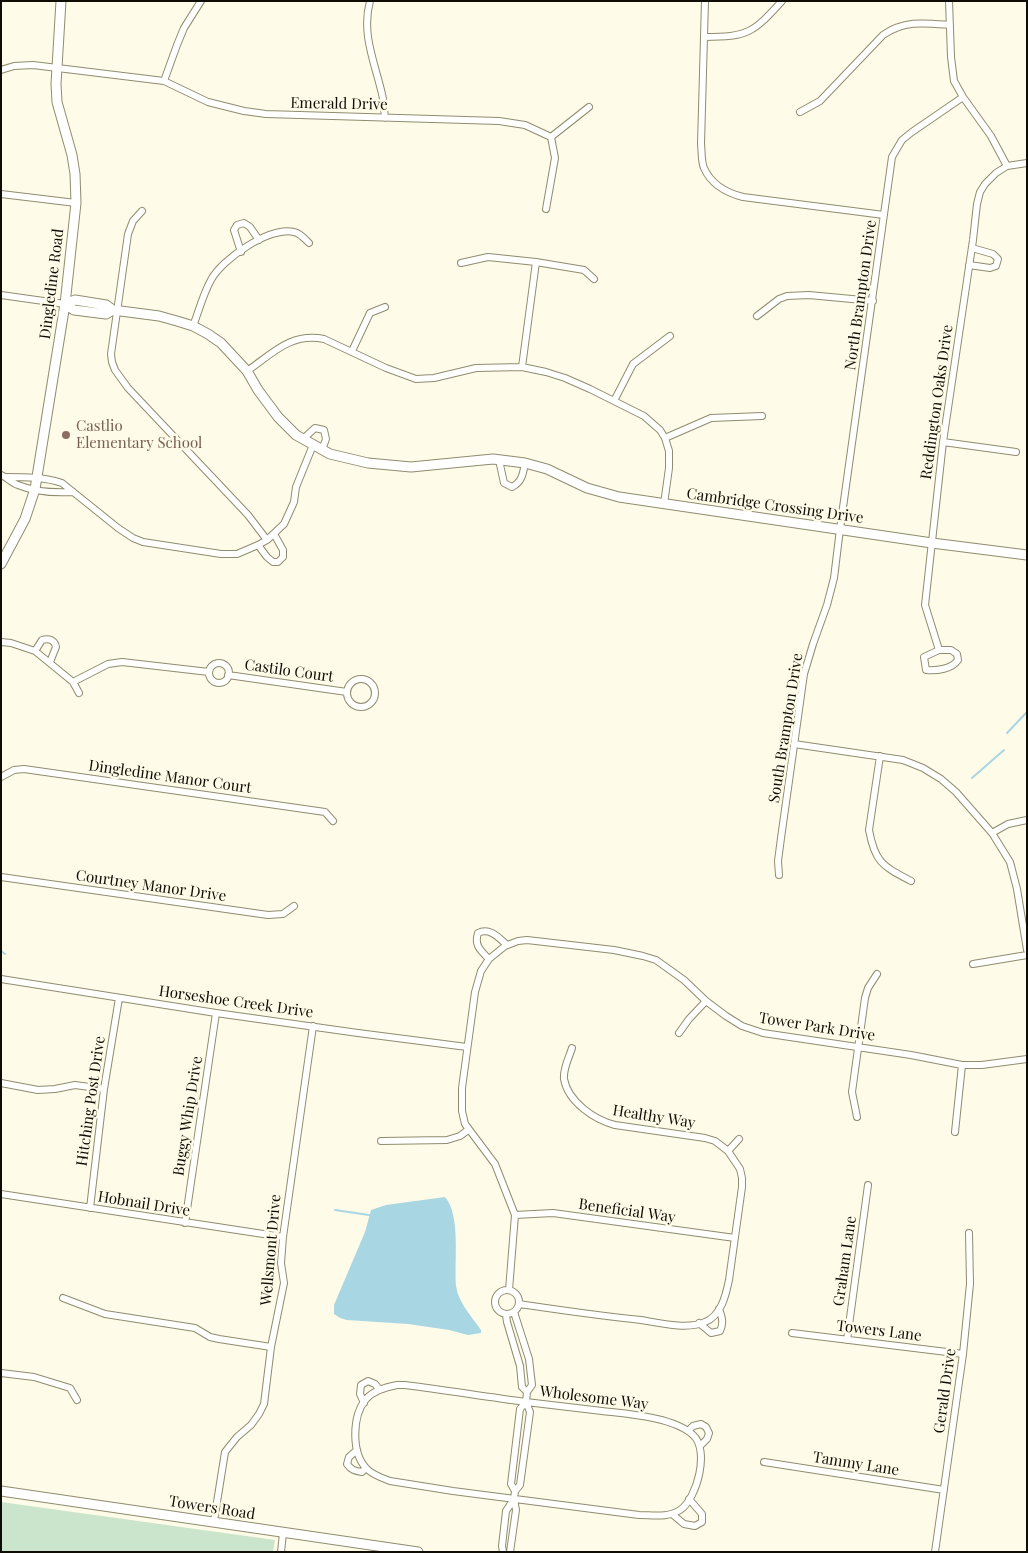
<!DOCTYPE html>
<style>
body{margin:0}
#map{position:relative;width:1028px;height:1553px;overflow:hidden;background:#fefbe8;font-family:"Playfair Display",serif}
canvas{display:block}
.frame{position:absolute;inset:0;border:2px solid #0e0c03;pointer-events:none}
</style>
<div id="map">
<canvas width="1028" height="1553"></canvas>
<div class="frame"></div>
</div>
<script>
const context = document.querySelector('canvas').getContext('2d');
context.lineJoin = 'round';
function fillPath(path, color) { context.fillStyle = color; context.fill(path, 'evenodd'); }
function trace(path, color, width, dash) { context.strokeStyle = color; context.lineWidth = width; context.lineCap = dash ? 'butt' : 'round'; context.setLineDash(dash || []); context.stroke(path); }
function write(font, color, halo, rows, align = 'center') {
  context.font = font + ' "Playfair Display",serif'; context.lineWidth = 5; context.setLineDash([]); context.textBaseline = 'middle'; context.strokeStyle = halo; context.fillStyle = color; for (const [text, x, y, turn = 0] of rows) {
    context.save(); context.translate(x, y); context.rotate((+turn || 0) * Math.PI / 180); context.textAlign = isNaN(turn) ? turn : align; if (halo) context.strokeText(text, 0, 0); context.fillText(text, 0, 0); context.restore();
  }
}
fillPath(new Path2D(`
 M1,1502L275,1540L273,1552H1Z`), '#cae5cc');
fillPath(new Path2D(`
 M445,1197C461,1215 454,1262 456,1286C458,1302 472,1317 481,1330V1333L468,1335L449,1330L408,1324L347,1320L340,1318L334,1314V1305L365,1232L371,1210L386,1205Z`), '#a9d6e3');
trace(new Path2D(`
 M1007,733L1027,712
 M972,778L1004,750
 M1,951L5,954
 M335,1210L369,1215`), '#a9d6e3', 2);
const street = new Path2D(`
 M370,1C361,34 375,63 382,94C384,102 384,110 385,118
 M705,1L701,144C702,152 701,161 704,168C711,184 727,193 743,197L884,215
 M949,1L951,57L954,81L963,97L991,136L1007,166
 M704,37C748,37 753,33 782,1
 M1,70L14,66L33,65L164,81L208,102L244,111L266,114L499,121L525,125L551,137
 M164,81L177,45L184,28L201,1
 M800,112L820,101L883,35C905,20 925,23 950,25
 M551,137L589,107
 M1,194L76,203
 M546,209L555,158L551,137
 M142,211L133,221L128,234L111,354L112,362L115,370L128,388L248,515L267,540
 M241,252L234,230L237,225L244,223L250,227L259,240
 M461,263L488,257L536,262L584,270L594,279
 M969,265L990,268L996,266L998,259L993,254L972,248
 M1,295L65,304
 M757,316L779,299L787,296L809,295L873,301
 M193,326C199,311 203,294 211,280C222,259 270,226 294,232C300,233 305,239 309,243
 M352,351L370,313L385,307
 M522,367L536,262
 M247,371C272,354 291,332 324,339L386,368L416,379L434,378L476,368L522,367L546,372L565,378L590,389L644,416L660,430L665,438L669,451V468L664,504
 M614,401L633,364L670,336
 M665,438L711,418L762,416
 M303,439L315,428L324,430L326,439L322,450
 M943,442L1016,452
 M499,460L504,483L512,487C522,482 523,474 525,463
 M1,475C8,478 12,483 18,485C35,492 56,493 73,492
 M6,477C25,477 44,477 62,483L118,528L133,538L143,542L221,554H237L258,545L267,540L284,524L294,502L296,487L313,445
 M258,545L267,557L273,562H278L283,557V550L274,534
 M1,642L11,643L35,651L73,682L79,693
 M939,650L924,657L926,670C937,671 952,669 958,660L957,654L951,650H939L925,605L926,596L943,442L973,240L977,204L980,192L985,184L996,173L1007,166L1027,163
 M35,651L42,640C49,638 55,640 56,647L50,662
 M209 673a10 10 0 1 1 20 0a10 10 0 1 1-20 0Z
 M228,675L347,692
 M347 693a14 14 0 1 1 28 0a14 14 0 1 1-28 0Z
 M73,682L108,664L122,662L209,672
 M794,744L903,760L923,768L941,779L956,792L992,833L1010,862L1017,889L1027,950
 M880,756L869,830C875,863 883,866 911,881
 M1,777L14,770L24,769L325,812L333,821
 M992,833L1008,824L1027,820
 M779,875L778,861L781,838L804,674L813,644L827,605L834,578L840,529L892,157L902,140L912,132L963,97
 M1,877L268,915L283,914L294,906
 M489,959C480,950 474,945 478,933C490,927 499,938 507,945
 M973,964L1027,955
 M1,979L216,1013L358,1033L467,1047
 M679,1033L689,1019L706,1001
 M1,1083L38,1090L55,1089L75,1085L104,1089
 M857,1117L852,1092L865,998L868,988L877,974
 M955,1132L962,1065
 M381,1141L447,1140L460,1136L468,1130
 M728,1151L739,1139
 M1,1194L283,1237
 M90,1208L104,1089L119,998
 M515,1215L553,1213L735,1238
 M185,1223L216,1013
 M495 1302a12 12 0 1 1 24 0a12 12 0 1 1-24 0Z
 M509,1290L515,1215L495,1164L465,1124L462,1111V1088L475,992L481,971L489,959L505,946L518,941L527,940L614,950L643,956L656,960L684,980L706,1001L726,1016L742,1026L763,1033L911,1055L962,1065H982L1027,1059
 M63,1298L105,1314L195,1328L210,1337L219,1339L271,1347
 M519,1304C560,1310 600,1316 641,1320C659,1323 688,1330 705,1322C721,1316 726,1295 729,1280L742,1187V1178L740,1169L728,1151L715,1141L705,1138L615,1125C595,1120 568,1102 564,1079C563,1068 569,1058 572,1048
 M514,1312L529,1359L532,1385L527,1392
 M699,1323L711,1333L720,1331C724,1323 722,1317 719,1309
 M792,1333L963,1354
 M847,1340L868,1185
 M1,1373L34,1377L70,1388L77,1400
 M397,1385H405C446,1390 486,1397 526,1402C551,1405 577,1408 602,1411C627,1414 674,1417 693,1435C710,1450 697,1499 680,1510C668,1518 653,1515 639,1515L453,1491L390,1481C382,1478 373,1475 367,1469C351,1453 352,1416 366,1399C374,1390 386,1387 397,1385Z
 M364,1403L360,1394L361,1385L368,1381L375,1384L380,1390
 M688,1431L693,1426L701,1424L706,1427L709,1433L707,1439L700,1446
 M357,1450L349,1457L347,1464C351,1470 355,1471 362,1472L366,1468
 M764,1462L944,1490
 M515,1491L520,1485L530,1412L526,1402
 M672,1514L684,1524L695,1526L702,1522V1514L689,1499
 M214,1521L225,1452L237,1437L251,1425L259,1414L264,1404L271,1347L284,1283L281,1263L283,1237L313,1026
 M281,1552L283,1533
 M503,1552L502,1546L506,1511L514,1499L515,1491L511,1484L520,1409L526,1402L527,1392L522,1387L520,1366L507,1322L506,1315
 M510,1552L516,1510L514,1499
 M935,1552L963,1354L970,1284L969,1233`);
const secondary = new Path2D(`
 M65,304L75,300L106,305L113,310L159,316L177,321L193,326L208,334L221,343L247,371L258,390L278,417L296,435L330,454L368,463L411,467L493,459L525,463L547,469L587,488L619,497L932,543L1027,555
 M65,304L74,310L106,314L113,310
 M1,564L25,519L35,489L65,304L76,203L75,174L72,155L57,102L56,84L61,1
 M1,1491L418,1552`);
trace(street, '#908c6f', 8);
trace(secondary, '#908c6f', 11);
trace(street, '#fff', 6);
trace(secondary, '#fff', 9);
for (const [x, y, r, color] of [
 [66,435,5,"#8d6e63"]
]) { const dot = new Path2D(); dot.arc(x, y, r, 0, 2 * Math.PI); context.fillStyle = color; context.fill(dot); trace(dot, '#fefbe8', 2); }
write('15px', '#0e0c03', '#fefbe8', [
 ["Emerald Drive",339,104,1],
 ["Dingledine Road",52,284,-83],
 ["North Brampton Drive",861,295,-82],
 ["Reddington Oaks Drive",937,402,-82],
 ["Cambridge Crossing Drive",775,506,8],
 ["Castilo Court",289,671,8],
 ["South Brampton Drive",786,728,-81],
 ["Dingledine Manor Court",170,777,8],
 ["Courtney Manor Drive",151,886,8],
 ["Horseshoe Creek Drive",236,1002,8],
 ["Tower Park Drive",817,1027,9],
 ["Hitching Post Drive",91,1101,-82],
 ["Buggy Whip Drive",188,1116,-81],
 ["Healthy Way",654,1117,9],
 ["Hobnail Drive",144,1204,9],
 ["Beneficial Way",627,1211,8],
 ["Wellsmont Drive",271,1250,-85],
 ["Graham Lane",845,1261,-82],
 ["Towers Lane",879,1331,7],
 ["Gerald Drive",945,1391,-82],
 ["Wholesome Way",594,1398,7],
 ["Tammy Lane",856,1464,9],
 ["Towers Road",212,1508,9]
]);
write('15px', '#785e54', '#fefbe8', [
 ["Castlio",76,426],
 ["Elementary School",76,443]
], 'left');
</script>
